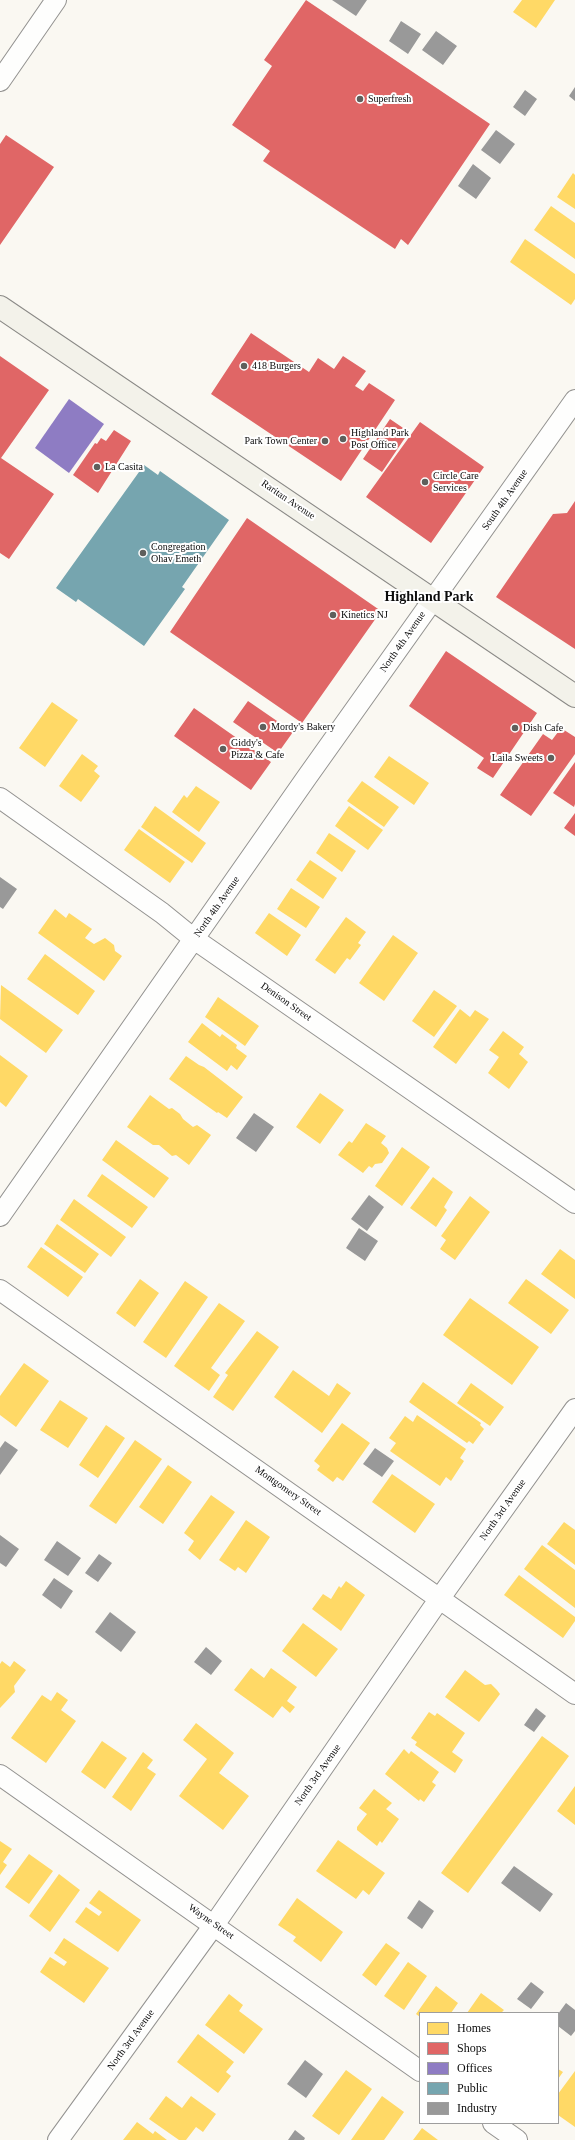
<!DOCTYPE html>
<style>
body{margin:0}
#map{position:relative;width:575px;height:2140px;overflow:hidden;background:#faf8f2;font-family:"Times New Roman",serif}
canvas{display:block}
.legend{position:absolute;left:419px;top:2012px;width:140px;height:112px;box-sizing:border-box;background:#fff;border:1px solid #9e9e9e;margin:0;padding:5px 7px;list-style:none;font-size:12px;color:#0c0c0c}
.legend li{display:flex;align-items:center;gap:8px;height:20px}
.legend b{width:20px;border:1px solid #9e9e9e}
</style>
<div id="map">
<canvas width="575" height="2140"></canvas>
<ul class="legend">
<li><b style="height:11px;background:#ffd966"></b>Homes</li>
<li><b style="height:11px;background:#e06666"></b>Shops</li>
<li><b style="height:11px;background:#8e7cc3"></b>Offices</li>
<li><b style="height:11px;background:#76a5af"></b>Public</li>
<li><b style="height:11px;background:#999"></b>Industry</li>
</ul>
</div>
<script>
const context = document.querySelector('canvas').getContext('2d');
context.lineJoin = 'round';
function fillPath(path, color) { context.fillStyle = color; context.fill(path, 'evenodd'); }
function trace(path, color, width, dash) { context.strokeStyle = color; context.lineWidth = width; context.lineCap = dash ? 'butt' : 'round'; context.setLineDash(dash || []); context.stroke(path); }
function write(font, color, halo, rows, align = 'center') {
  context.font = font + ' "Times New Roman",serif'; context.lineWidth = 4; context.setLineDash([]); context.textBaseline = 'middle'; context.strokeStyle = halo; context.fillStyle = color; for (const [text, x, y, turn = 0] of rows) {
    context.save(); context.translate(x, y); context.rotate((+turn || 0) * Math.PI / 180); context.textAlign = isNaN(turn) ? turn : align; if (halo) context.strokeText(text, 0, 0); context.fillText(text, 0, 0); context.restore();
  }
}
fillPath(new Path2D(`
 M522,0H555L536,28L513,12Z
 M573,173L575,175V209L557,197Z
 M551,206L575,223V259L534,230Z
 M525,239L575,274V299L571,305L510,262Z
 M52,702L78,720L45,767L19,748Z
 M82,754L98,766L94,771L100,776L81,802L59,786Z
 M389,756L429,783L414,805L374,777Z
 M362,781L399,807L384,827L347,801Z
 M196,786L220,802L199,832L172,812L184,795L187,798Z
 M155,806L206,843L192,863L141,827Z
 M349,806L383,830L368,850L335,826Z
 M139,829L185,862L170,883L124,850Z
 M329,833L356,851L342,872L316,853Z
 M310,860L337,878L323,899L296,880Z
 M291,888L320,907L306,928L277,909Z
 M55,909L66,918L69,913L92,929L85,938L94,944L105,938L114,945L115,951L122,956L104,981L38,933Z
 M269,913L301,935L287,956L255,933Z
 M346,917L366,932L358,943L361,945L350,960L347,958L335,974L315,960Z
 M393,935L418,953L384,1001L359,983Z
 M45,954L95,991L78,1015L27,979Z
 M1,985L63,1030L46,1053L0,1019Z
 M434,990L457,1006L434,1037L412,1021Z
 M218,997L259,1026L245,1046L205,1017Z
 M460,1009L470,1017L475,1010L489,1019L456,1064L433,1047Z
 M202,1023L220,1037L222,1034L237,1045L236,1048L247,1056L237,1070L231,1065L227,1071L188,1042Z
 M503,1031L524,1047L519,1054L528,1062L509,1089L488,1073L499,1057L489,1050Z
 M0,1055L28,1076L6,1107L0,1102Z
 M186,1056L199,1065L204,1067L243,1097L227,1118L218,1112L217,1113L169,1079Z
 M320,1093L344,1110L320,1144L296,1127Z
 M150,1095L169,1109L172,1108L180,1114L183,1119L193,1127L197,1125L211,1135L189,1165L176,1155L172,1156L159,1145H153L127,1127Z
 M366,1123L386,1136L381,1143L387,1148L389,1153L382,1163L375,1164L372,1168L369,1166L363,1173L338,1155L349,1141L352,1143Z
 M116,1140L169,1178L154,1198L102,1160Z
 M402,1147L430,1167L402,1206L375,1186Z
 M102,1174L148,1207L132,1228L87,1196Z
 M433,1177L453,1192L444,1207L447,1210L436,1227L410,1208Z
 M470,1196L490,1212L455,1260L440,1249L446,1240L441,1236Z
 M74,1199L126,1237L111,1257L60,1220Z
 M57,1224L99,1254L85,1273L44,1244Z
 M41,1247L83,1277L68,1297L27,1267Z
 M560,1249L575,1260V1299L541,1274Z
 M140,1279L159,1293L135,1327L116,1313Z
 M526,1279L569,1310L551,1334L508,1303Z
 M185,1281L208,1297L166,1358L143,1342Z
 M470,1298L539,1347L512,1385L443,1335Z
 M219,1303L245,1321L211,1368L220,1375L209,1391L174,1366Z
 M257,1331L279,1347L233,1411L213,1397L228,1375L225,1373Z
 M24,1363L49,1381L16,1427L0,1415V1396Z
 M293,1370L329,1396L337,1383L351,1393L322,1433L274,1397Z
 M423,1382L481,1423L480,1425L484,1429L473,1444L469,1441L467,1443L409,1402Z
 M471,1383L504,1407L490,1426L457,1403Z
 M60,1400L88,1418L68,1448L40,1430Z
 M417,1415L466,1449L460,1458L464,1461L451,1481L446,1477L440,1486L390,1451L396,1443L389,1438L405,1416L413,1422Z
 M342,1423L370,1443L343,1481L337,1477L333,1482L317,1470L320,1466L314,1461Z
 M106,1425L125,1438L98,1478L79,1465Z
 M135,1440L162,1459L116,1524L89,1506Z
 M168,1465L192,1482L163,1524L139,1507Z
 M392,1474L435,1504L415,1533L372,1502Z
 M211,1495L235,1512L200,1560L188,1550L194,1541L184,1533Z
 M246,1520L270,1537L246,1573L238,1567L235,1571L219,1560Z
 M564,1522L575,1530V1565L547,1544Z
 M542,1545L575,1570V1608L524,1569Z
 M519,1575L575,1617V1621L563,1638L504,1595Z
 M346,1581L365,1595L341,1631L312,1609L323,1594L331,1599L339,1586L341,1588Z
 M303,1623L338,1649L316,1677L282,1651Z
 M2,1661L10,1667L14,1661L26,1670L14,1686L15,1692L0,1708V1664Z
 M251,1668L264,1678L271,1668L297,1687L287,1701L295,1707L290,1713L282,1706L273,1718L234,1690Z
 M465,1670L485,1685L491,1684L497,1690L500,1694L479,1722L445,1697Z
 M57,1692L68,1700L61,1710L76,1721L46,1763L11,1738L42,1695L51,1701Z
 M429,1712L435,1716L437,1713L465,1733L452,1752L463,1760L455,1773L415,1745L417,1742L411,1738Z
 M196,1723L234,1753L219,1773L249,1796L223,1830L179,1796L207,1759L183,1740Z
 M542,1736L569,1756L468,1893L441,1873Z
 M102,1741L127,1758L105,1789L81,1772Z
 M404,1749L409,1754L411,1751L439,1772L432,1782L436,1785L424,1802L420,1799L419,1801L385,1774Z
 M143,1752L153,1760L147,1768L156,1774L131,1811L112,1797Z
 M575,1786V1825L557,1811Z
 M374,1789L392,1803L386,1809L399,1819L382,1843L380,1841L377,1846L357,1830V1827L367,1814L359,1808Z
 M338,1840L385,1873L369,1895L363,1890L356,1899L316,1871Z
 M0,1841L12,1849L3,1862L7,1865L0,1875Z
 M29,1854L53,1871L29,1904L5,1887Z
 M59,1874L80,1890L50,1932L29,1916Z
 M99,1890L141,1920L118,1952L75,1922L86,1907L99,1916L102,1912L89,1903Z
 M297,1898L343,1932L321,1962L293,1941L296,1937L278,1925Z
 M64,1938L109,1968L84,2003L40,1972L50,1957L64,1966L67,1962L54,1953Z
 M386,1943L400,1953L376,1986L362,1975Z
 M408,1962L427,1976L404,2010L384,1996Z
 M436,1986L458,2003L451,2013H420V2017L416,2014Z
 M481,1993L504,2010L501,2013H467Z
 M229,1994L243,2005L239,2011L263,2029L244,2054L205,2025Z
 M198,2034L234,2062L226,2072L231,2076L218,2093L177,2062Z
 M558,2069L563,2072L558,2079Z
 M346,2070L372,2089L339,2135L312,2116Z
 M575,2071V2127L558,2115V2094Z
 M166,2096L182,2108L191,2096L216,2114L203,2132L196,2127L186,2140H179L149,2119Z
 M382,2096L404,2112L384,2140H351Z
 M137,2122L153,2134L155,2131L167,2140H123Z
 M422,2128L438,2140H413Z`), '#ffd966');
fillPath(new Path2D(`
 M306,0L490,124L408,245L401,239L395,249L263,161L270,151L232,125L272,66L264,60Z
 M6,135L54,167L0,245V144Z
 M251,333L309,372L318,358L334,369L343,356L366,371L355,386L363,391L369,383L395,400L341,481L211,394Z
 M0,356L49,390L1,458L54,494L9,559L0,553Z
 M390,419L409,432L382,472L363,459Z
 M420,422L484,467L431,543L366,497Z
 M114,430L131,441L98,493L73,475L95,443L97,444L101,438L106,441Z
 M575,501V649L496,597L553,514L567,513Z
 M247,518L381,611L302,723L170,632Z
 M446,651L537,713L493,778L477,768L484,758L409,706Z
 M248,701L293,732L278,753L233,722Z
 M194,708L271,762L251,790L174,736Z
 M561,728L575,737V754L531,816L500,795L543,734L552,740Z
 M575,762V804L574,807L553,793Z
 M575,813V836L564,828Z`), '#e06666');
fillPath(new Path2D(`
 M69,399L104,424L69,473L35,448Z`), '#8e7cc3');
fillPath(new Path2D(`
 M144,465L158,475L160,471L229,520L182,587L185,589L144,646L78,599L76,602L56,588Z`), '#76a5af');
fillPath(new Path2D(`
 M332,0H367L356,16Z
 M401,21L421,34L408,54L389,41Z
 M436,31L457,46L443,65L422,50Z
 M575,87V101L569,96Z
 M525,90L537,99L525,116L513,107Z
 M496,130L515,144L500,164L481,150Z
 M473,164L491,178L476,199L458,186Z
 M0,877L17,889L3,909L0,907Z
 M254,1113L274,1127L256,1152L236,1138Z
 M369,1195L384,1207L367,1231L351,1219Z
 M359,1228L378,1241L365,1261L346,1248Z
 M5,1441L18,1450L0,1475V1448Z
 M375,1448L394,1461L382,1477L363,1464Z
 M0,1535L19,1549L6,1567L0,1563Z
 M57,1541L81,1558L68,1576L44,1560Z
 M99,1554L112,1563L98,1582L85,1573Z
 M54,1578L73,1591L61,1609L42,1595Z
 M110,1612L136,1632L121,1652L95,1632Z
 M206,1647L222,1661L211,1675L194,1662Z
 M536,1708L546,1716L534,1732L524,1725Z
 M514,1866L553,1894L540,1912L501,1883Z
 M419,1900L434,1911L422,1929L407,1918Z
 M531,1982L544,1992L531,2009L517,1999Z
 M566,2003L575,2010V2031L571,2036L558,2026V2014Z
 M305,2060L323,2074L306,2098L287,2084Z
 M295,2130L305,2138L304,2140H288Z`), '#999');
const street = new Path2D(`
 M0,81L56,0
 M0,798L162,913L194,939L575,1203
 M0,1216L307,777L575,400
 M0,1290L575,1694
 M0,1775L420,2071
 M493,2123L517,2140
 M58,2140L214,1925L440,1598L575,1409`);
const secondary = new Path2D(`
 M0,307L575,696`);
trace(street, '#939290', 22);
trace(secondary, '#8a8986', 24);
trace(street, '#fefefd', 20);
trace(secondary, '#f3f2ea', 22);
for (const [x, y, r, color] of [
 [360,99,4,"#5f5f5c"],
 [244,366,4,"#5f5f5c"],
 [343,439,4,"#5f5f5c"],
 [325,441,4,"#5f5f5c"],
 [97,467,4,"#5f5f5c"],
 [425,482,4,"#5f5f5c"],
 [143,553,4,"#5f5f5c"],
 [333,615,4,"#5f5f5c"],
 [263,727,4,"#5f5f5c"],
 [515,728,4,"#5f5f5c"],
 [223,749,4,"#5f5f5c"],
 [551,758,4,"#5f5f5c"]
]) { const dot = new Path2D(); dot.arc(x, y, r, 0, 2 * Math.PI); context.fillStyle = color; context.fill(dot); trace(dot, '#fff', 1.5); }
write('10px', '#0c0c0c', '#fff', [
 ["Superfresh",368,99],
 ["418 Burgers",252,366],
 ["Highland Park",351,433],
 ["Post Office",351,445],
 ["Park Town Center",317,441,"right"],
 ["La Casita",105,467],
 ["Circle Care",433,476],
 ["Services",433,488],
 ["Congregation",151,547],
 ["Ohav Emeth",151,559],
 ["Kinetics NJ",341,615],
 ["Mordy's Bakery",271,727],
 ["Dish Cafe",523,728],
 ["Giddy's",231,743],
 ["Pizza & Cafe",231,755],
 ["Laila Sweets",543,758,"right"]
], 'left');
write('10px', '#0c0c0c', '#fff', [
 ["Raritan Avenue",288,500,34],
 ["South 4th Avenue",505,500,-55],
 ["North 4th Avenue",403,642,-55],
 ["North 4th Avenue",217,907,-55],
 ["Denison Street",286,1002,35],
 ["Montgomery Street",288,1491,35],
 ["North 3rd Avenue",503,1510,-55],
 ["North 3rd Avenue",318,1775,-55],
 ["Wayne Street",211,1922,35],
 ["North 3rd Avenue",131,2040,-54]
]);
write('bold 14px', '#0c0c0c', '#fff', [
 ["Highland Park",429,597]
]);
</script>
